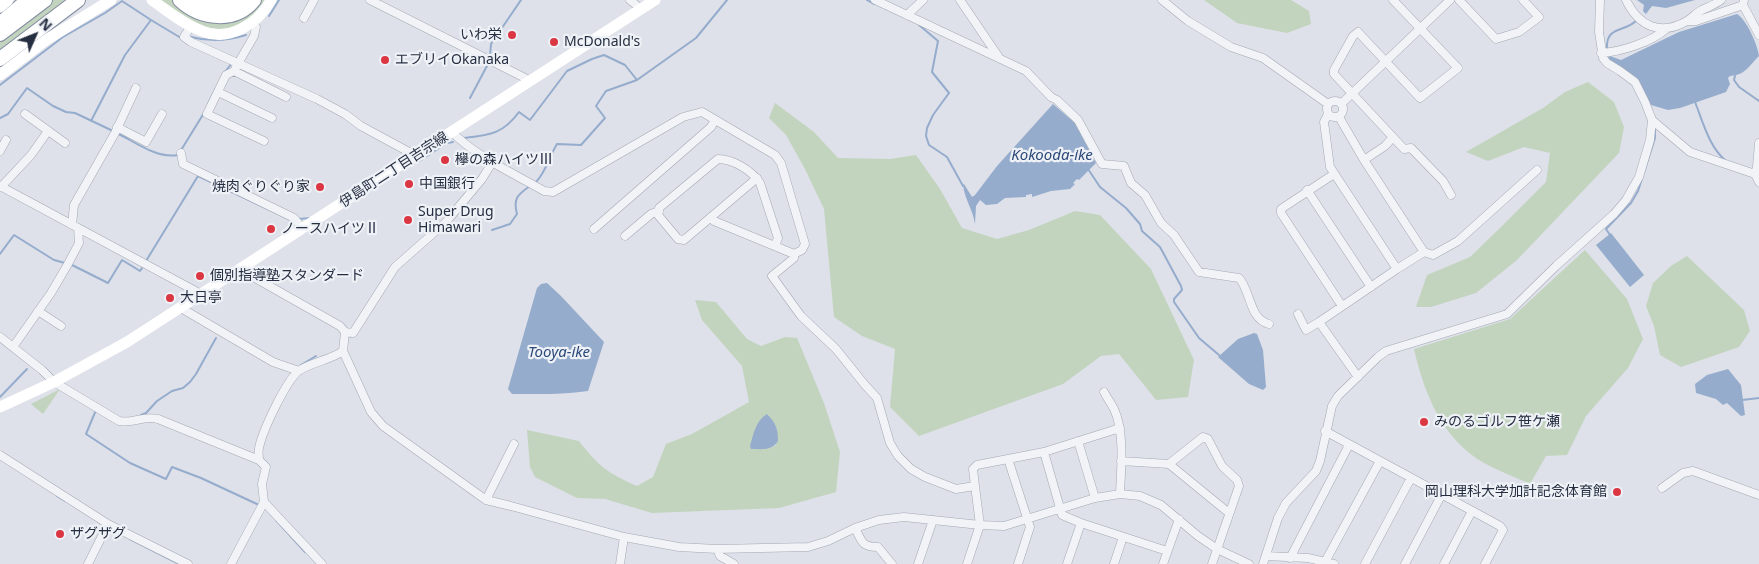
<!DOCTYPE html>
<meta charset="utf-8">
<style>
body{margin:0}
#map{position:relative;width:1759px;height:564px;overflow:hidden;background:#dee1e9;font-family:"Noto Sans",sans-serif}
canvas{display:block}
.north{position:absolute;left:10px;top:10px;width:50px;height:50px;-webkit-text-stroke:4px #eef1f6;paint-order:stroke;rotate:46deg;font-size:14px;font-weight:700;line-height:20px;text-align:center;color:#262e41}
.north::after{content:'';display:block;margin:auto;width:18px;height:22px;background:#262e41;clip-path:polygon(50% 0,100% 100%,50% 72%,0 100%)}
</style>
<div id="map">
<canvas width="1759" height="564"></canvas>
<div class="north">N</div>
</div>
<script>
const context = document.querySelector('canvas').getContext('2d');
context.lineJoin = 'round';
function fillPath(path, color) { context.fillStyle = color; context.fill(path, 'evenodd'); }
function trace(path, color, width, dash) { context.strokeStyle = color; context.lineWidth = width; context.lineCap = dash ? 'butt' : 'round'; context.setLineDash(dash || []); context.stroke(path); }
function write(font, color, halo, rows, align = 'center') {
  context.font = font + ' "Noto Sans","Noto Sans JP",sans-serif'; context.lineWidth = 4.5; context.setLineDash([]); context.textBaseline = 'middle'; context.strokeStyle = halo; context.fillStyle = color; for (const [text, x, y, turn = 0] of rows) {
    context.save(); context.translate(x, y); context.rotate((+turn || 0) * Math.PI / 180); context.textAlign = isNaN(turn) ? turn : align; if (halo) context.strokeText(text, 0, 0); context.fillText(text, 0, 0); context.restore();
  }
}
fillPath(new Path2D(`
 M52,0H66L0,51V39Z
 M158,0H266L253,16L231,28L218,30L204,28Z
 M1204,0H1291L1309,11L1311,24L1287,33L1237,23Z
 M1588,82L1614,102L1624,127L1619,153L1517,260L1476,293L1431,307H1416L1427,275L1470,257L1503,225L1546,182L1550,153L1524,147L1488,161L1466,152L1543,108L1565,92Z
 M775,103L814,132L838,158L890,159L916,155L940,189L962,228L997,239L1029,230L1075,211L1100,215L1151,269L1194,360L1188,397L1156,400L1119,354L1101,356L1063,384L919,436L890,407L895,349L862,336L834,317L824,209L805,169L786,135L769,118Z
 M1585,250L1627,299L1643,339L1628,368L1586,416L1567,455L1546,456L1530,484C1515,477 1499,471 1484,463C1442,439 1424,393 1414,349L1510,319Z
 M1687,256L1744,310L1750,331L1739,347L1681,367L1660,355L1654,326L1646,306L1653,283L1671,266Z
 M695,300L716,302L747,339L761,346L785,337L797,338L824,403L840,452L836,492L779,508L652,513L605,499L577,498L535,477L530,467L527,430L579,441C599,467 608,473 637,486L653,477L666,444L692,434L749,402L742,366L702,320ZM767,414C777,425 778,430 776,445L768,449Z
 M60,389L43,414L31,404Z`), '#c2d4be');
fillPath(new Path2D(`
 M1637,0H1695L1666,8L1652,6L1646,14L1643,11L1644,5Z
 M1737,14C1746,19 1758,45 1759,56C1748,67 1745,75 1730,76L1728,78L1730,84L1726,92L1680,108L1668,110L1651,105L1636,79L1626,71L1606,59L1610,56L1621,60L1679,32Z
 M1053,104L1075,123L1096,163L1079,180L1077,179L1073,183L1075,184L1070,189L1051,191L1032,197V194L1026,195V197L1005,198L997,204L986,205L980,200L976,206L975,224C973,210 965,200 963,185L964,184L972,197L975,195L997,166Z
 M1611,233L1644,275L1630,287L1596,245Z
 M547,283L561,296L604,342L588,391C562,395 538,394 512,394L508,389L537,288L541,284Z
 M1254,333L1257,334L1263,350L1266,387L1263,390L1249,384L1218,357L1238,339Z
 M1728,369L1741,385L1745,415L1741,416L1727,403L1723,405L1716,399L1696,393L1695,384L1707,375Z
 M767,414C776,423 778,429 778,441C772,451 762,449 751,449L750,446C753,435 756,420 767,414Z`), '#95accd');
trace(new Path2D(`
 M867,0L874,4
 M269,16L279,0
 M919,25L938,41L932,72L949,93L933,115L927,128L926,136L929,145L947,157L963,186
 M191,37C210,42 227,41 246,35
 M1607,50C1605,25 1625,33 1637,20
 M490,56L491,44L521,0
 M224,73L232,63
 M1735,76L1734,80L1739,87L1759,101
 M0,85L63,37L105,13L122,1L151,20
 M470,98L488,64
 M1695,102C1703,122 1709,147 1726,161
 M208,104L216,88
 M0,118L8,114L27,88L53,106L66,112L75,113L113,131
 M91,121L125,55L151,20L181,38
 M117,133C135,142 157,159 178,155L204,113
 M464,138C490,135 503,134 519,112L530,120L567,71L592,59L604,55L625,65L637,80
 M417,161L418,162L447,143L453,142
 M1088,169L1100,187L1126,208L1140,224L1142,231L1160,247L1181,286L1182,290L1174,299V302L1199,338L1219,355
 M536,182C546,172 549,157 557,144L581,145L605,118L596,106L606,91L637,80L696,38L727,0
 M298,219L311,218
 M492,230L510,224L517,214C513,199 517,195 530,186
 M1610,235L1606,229L1631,203L1638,191L1655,138V128
 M0,254L14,235L54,260L65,263
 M146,261L198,176L291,220
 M70,264L108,283L122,260L140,271L144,265
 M301,365L316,356
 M0,397L27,369
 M1742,400L1759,398
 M96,410L86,434L130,463L166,479L172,467L201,478L259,505
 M141,415L146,413L157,401L172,391L183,388L190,382L196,374L216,338
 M57,496L65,501
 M276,520L305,552
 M130,539L179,564`), '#95accd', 2);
const street = new Path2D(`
 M370,0L531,81
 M630,0L641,9
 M875,0L1026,71L1051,97L1057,100L1078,120L1102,164L1124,166L1131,183L1145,195L1161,223L1174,235L1199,272L1239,278C1251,291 1249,319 1269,324
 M960,0L998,56
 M1162,0L1188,21L1231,47L1263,58L1328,104
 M1393,0L1458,68L1420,98L1358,32L1353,36L1334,70V74L1404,149L1411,148L1443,181L1451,195
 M1459,0L1496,39L1519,32L1539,17L1523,0
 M1626,0C1639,27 1661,36 1687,21C1692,18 1695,14 1700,11C1707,7 1715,5 1721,0
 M1744,0L1743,5L1759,35
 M907,15L923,0
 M304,18L314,0
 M1687,21H1696L1743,5
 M191,26L184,37L191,42L317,99L345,114L361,126L409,152L413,158
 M1601,53C1620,52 1652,42 1666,29
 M236,67L254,36L256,27L252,22
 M218,92L272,118
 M1327 109a8 8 0 1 1 16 0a8 8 0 1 1-16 0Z
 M1341,104L1450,0
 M25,114L65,143
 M1328,114L1324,122L1330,167L1397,269L1319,322L1358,377
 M1339,117L1364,160L1424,252
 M1652,120L1690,152L1755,174L1759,182
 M117,127L146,142L162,114
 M452,132C474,155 516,175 544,191L553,192L683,117L702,112L775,155L781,163L805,244L802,250L794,254L714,221L711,217
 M264,141L207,114L226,75L234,71L286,97
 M0,151L6,140
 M181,153L183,164L294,218L303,229
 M1364,160L1385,146L1393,137
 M1334,174L1281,209V213L1342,306
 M1755,174L1757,167L1759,143
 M757,178L684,240L678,239L658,215L659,208L718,159C733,159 751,170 760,183L778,238L775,246
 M0,186L201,294
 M1,187L31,155L48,131
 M1307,190L1371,287
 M72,225L74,205L115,133L136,88
 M594,229L711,127L715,120
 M625,236L651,214L659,211
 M794,254V258L772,276L801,316L836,349L865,385L877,398L890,443L898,456L911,469L925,477L956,489L975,486L980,525L967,564
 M1397,269L1424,252L1433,255L1458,241L1537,170
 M241,270L340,326L345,332L343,351L371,412L383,426L486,500L511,506L624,537L679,547L717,549L808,547L828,541L855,528L879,520L904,517L980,525L1004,526L1095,498L1120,494L1140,496L1161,505L1198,536L1217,549L1249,564
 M181,308L273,362L299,371
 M38,311L61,326
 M1298,314L1306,330L1319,322
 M345,332L353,333L395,267L446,222L482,179L493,161
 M0,337L42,370L54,382L119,421C134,424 142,415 158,419L259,460L266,467L262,484L264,502L322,564
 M13,347L51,293L68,264L79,243L78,228
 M1104,392C1107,398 1111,403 1114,409C1125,432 1121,469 1120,494
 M1325,431L1500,526L1503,530L1485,564
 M1078,441L1095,498
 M1044,452L1062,515L1081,523L1167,551
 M0,455L108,524L188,564
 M1008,459L1030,527L1018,564
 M259,460C259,456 258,452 259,448C262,432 287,378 300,370C313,362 330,360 343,351
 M1121,461L1169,464L1203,437L1208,439L1222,466L1237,480L1239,486L1212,564
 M1169,464L1229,513
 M975,486L973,469L977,465L1044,452L1120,428
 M1662,488L1683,473L1693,471L1759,495
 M486,500L514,444
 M855,528C862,541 861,547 878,547L892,564
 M717,549L720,556L734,564
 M1266,556L1308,558L1334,564
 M1290,558L1349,445
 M1325,562L1380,461
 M88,564L108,524
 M231,564L264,502
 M620,564L624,537
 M918,564L933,520
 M1067,564L1081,523
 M1114,564L1123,537
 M1163,564L1179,519
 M1263,564L1278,518L1286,503L1316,471L1320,461L1332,406L1338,396L1378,357L1386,351L1507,314L1556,266L1614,214L1626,200L1639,177L1650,140L1652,120L1645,102L1635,82L1620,71L1607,63L1603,58L1599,32L1600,0
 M1365,564L1411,478
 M1405,564L1442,494
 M1444,564L1472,511`);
const highway = new Path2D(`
 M180,0C200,19 235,24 254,0
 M195,0C210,8 224,9 239,0
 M3,21L28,0
 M0,34L45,0
 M0,59L78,0`);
trace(street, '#a3a8b3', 9);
trace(highway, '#848da1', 16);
trace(street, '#f1f3f7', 8);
trace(new Path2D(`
 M152,0C168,11 183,24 202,31C229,42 258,24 271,0
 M0,7L8,0
 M0,75L46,40L111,0
 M0,407L54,382L127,342L655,0`), '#fff', 11);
trace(highway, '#fff', 14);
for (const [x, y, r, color] of [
 [512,35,5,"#da3743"],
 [554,42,5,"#da3743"],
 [385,60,5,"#da3743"],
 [445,160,5,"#da3743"],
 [409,184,5,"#da3743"],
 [320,187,5,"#da3743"],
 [408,220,5,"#da3743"],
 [271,229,5,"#da3743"],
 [200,276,5,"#da3743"],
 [170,298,5,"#da3743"],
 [1424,422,5,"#da3743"],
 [1617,492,5,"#da3743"],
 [60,534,5,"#da3743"]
]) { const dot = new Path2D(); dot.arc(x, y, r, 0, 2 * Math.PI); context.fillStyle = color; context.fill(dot); trace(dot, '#eef1f6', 2); }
write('14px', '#262e41', '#eef1f6', [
 ["いわ栄",502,35,"right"],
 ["McDonald's",564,42],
 ["エブリイOkanaka",395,60],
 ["欅の森ハイツⅢ",455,160],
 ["中国銀行",419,184],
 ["焼肉ぐりぐり家",310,187,"right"],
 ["Super Drug",418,212],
 ["Himawari",418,228],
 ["ノースハイツⅡ",281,229],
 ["個別指導塾スタンダード",210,276],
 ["大日亭",180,298],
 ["みのるゴルフ笹ケ瀬",1434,422],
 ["岡山理科大学加計記念体育館",1607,492,"right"],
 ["ザグザグ",70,534]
], 'left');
write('14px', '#262e41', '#eef1f6', [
 ["伊島町二丁目吉宗線",394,170,-33]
]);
write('italic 15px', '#2c4979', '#eef1f6', [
 ["Kokooda-ike",1052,156],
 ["Tooya-ike",559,353]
]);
</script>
